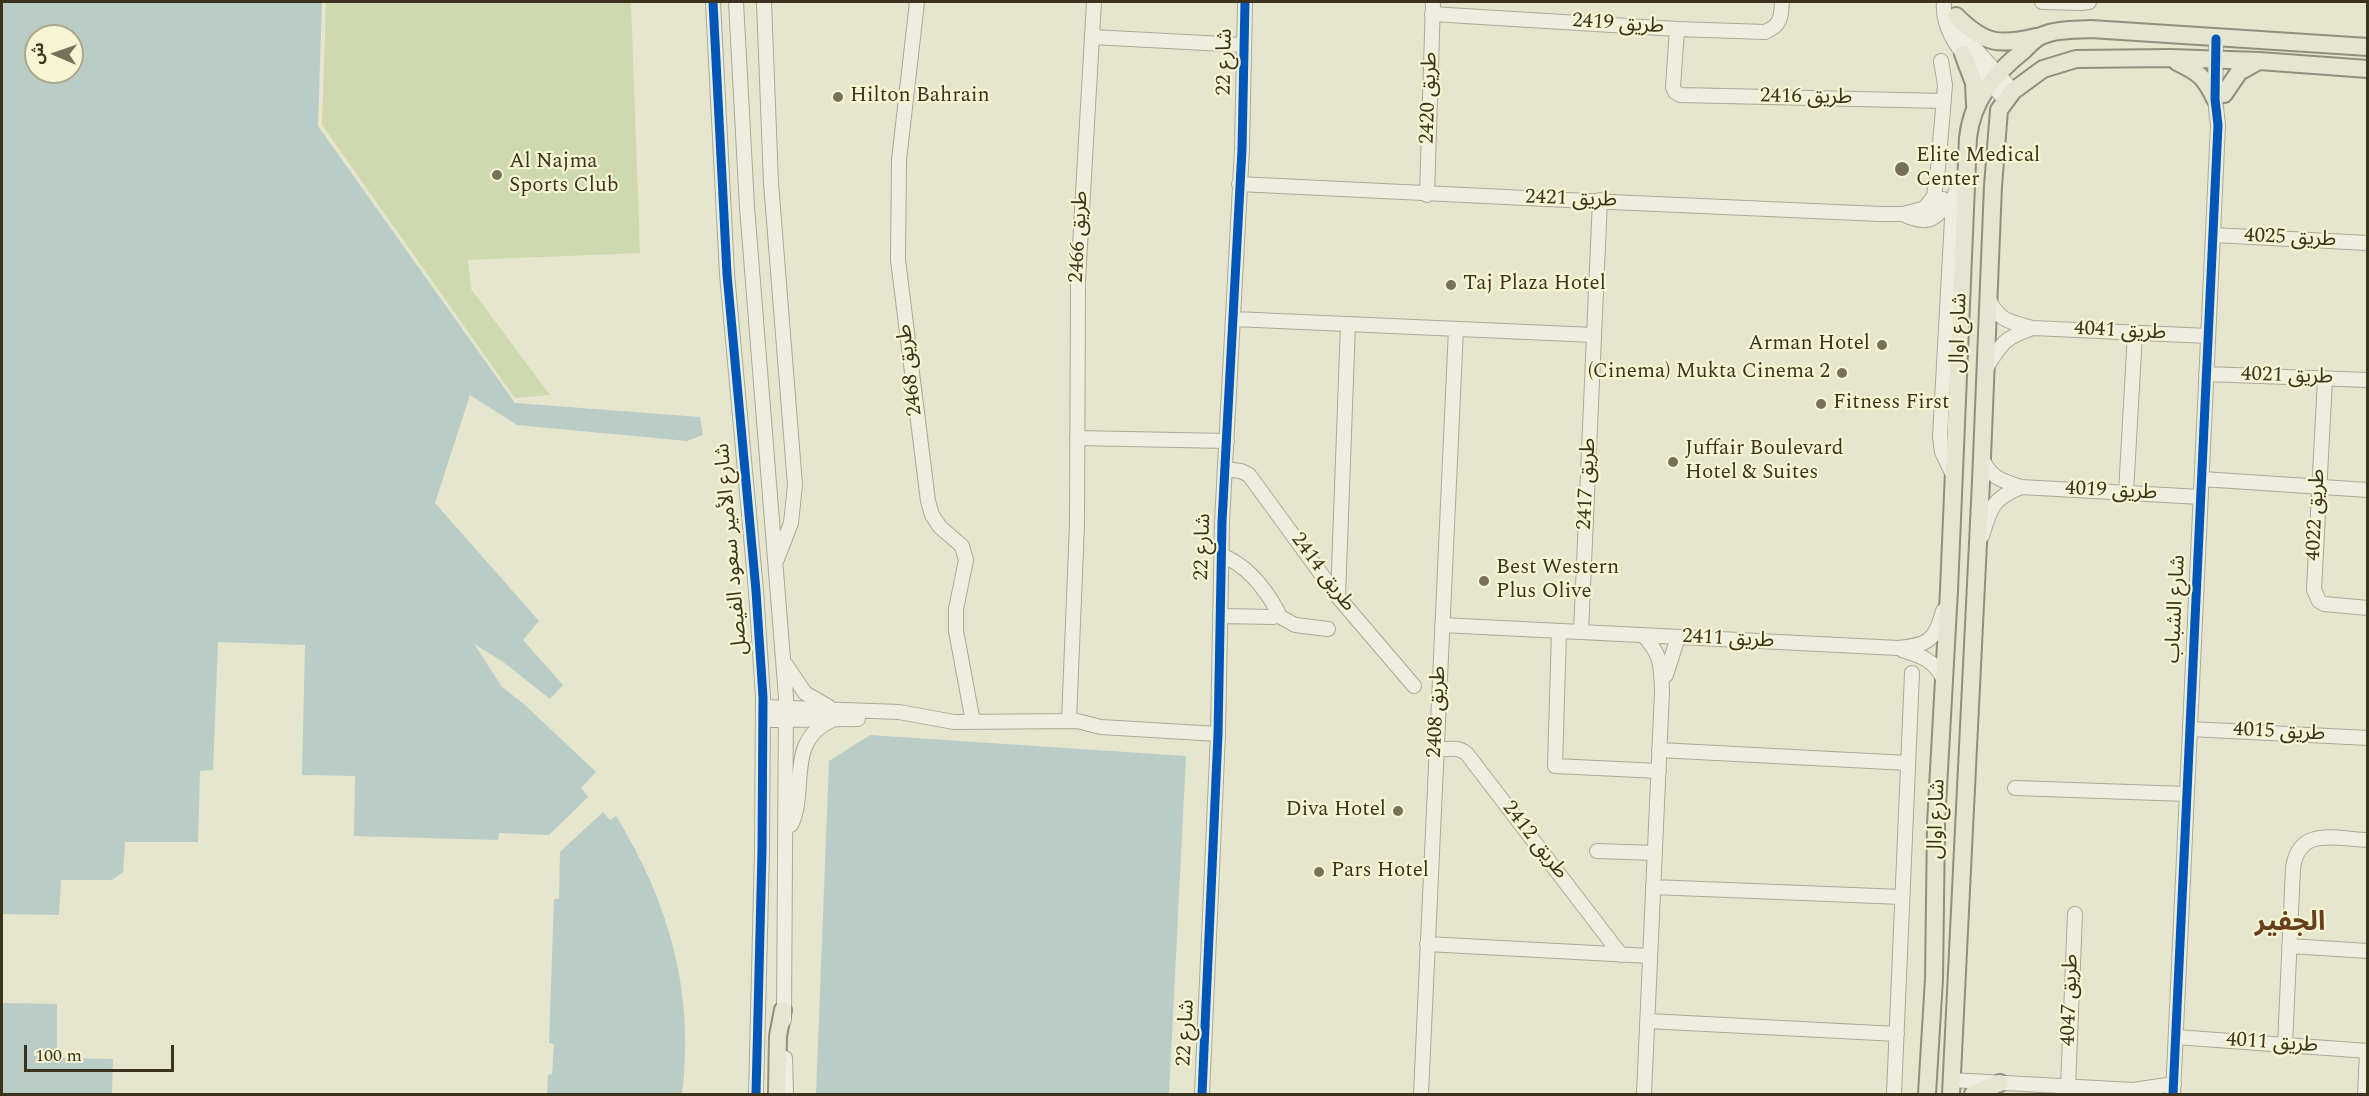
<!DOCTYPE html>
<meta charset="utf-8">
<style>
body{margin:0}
#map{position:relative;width:2369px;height:1096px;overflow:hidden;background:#e6e5ce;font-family:Spectral,"Noto Sans Arabic",serif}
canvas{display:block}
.frame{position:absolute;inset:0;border:3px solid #3b331e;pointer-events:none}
.north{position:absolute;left:24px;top:24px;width:60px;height:60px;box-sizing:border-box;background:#f7f6d4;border:2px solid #aca88b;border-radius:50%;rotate:272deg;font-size:16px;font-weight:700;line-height:24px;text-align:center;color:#3b331e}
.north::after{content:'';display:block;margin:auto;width:21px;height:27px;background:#77715c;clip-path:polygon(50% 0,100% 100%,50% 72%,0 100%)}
.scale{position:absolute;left:24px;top:1045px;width:150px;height:27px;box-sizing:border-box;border:3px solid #3b331e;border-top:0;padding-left:8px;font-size:18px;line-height:21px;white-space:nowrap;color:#3b331e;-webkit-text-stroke:4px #f7f6d4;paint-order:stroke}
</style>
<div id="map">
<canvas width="2369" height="1096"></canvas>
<div class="frame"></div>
<div class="north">ش</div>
<div class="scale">100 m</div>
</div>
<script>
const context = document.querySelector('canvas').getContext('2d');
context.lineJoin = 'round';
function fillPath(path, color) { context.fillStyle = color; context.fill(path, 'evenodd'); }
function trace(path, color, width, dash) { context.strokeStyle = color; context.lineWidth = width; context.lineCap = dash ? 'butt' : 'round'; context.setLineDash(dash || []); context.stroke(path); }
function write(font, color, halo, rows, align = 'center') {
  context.font = font + ' Spectral,"Noto Sans Arabic",serif'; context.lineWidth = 4.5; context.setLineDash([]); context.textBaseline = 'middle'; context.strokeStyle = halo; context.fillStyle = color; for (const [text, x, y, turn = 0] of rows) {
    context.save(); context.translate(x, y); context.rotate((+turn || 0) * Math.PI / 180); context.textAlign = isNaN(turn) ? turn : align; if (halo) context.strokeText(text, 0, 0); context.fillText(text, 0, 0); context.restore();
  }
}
fillPath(new Path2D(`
 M326,2H631L640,253L468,260L471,289L550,395L515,398L322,125Z`), '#ced9b0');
fillPath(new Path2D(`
 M2,2H322L318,126L515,403L700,417L703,435L687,441L517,425L470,395L435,503L539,621L523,640L563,685L550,699L502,661L474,644L502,687L525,705L596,772L581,788L588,797L549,835L499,833L498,840L354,836L355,776L302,775L305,645L218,642L213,770L200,771L198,842H125L123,872L112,880H61L59,915L2,914ZM36,36H72V72H36Z
 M870,735L1186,756L1169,1094H816L829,761Z
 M603,812L610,820L616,816C669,902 695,993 682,1094H547L548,1075L552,1074L554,1044L549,1043L554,899H559L560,852Z
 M2,1003L57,1004V1058L113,1059L112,1094H2Z`), '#b9cdc6');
const minor = new Path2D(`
 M713,2L727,274L756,591L763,697L762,851L756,1094
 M736,2L747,207L786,697L784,1020
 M764,2L771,183L795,485L791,523L777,559
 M917,2L899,160L898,260L928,501L932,515L940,527L962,546L966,560L956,609V631L973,722
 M1944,2C1940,42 1983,73 2006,101
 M2042,2L2081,3L2089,2
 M1432,14L1677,29L1765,32C1781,25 1781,18 1782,2
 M1958,20L1971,44L2013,91
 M1677,29L1673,87L1675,92L1680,95L1944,101
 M1092,37L1243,45
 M1239,184C1453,196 1666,204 1880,214H1903L1953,201
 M1427,195L1433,2
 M1924,209L1934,196L1938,168L1945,85L1941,61
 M1903,214C1917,221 1929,224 1940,212L1943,199
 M2213,235L2368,243
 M1989,300C2000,322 2011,322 2033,328L2208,336
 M1234,319L1594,335
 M1986,368C2002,343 2004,338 2033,328
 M2206,374L2368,380
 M2325,379L2314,590L2319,601L2324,604L2368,608
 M1077,438L1227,441
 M1982,458C1991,478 2000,480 2021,487L2201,497
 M1225,469L1241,471L1249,475L1338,597L1414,686
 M1954,477L1942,452L1940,437L1953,201L1957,187L1966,175
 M2202,479L2368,490
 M2126,493L2135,333
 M1982,536C1991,507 1992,499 2021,487
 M1338,597L1348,324
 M1277,615L1295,625L1328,629
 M1220,616L1274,617L1278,612C1265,588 1247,565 1221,555
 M1442,625L1898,648C1928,645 1935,641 1943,611
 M1559,631L1555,766L1659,771
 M1581,632L1600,200
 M1643,635C1662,655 1661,666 1662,692L1644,1094
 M1902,650C1922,656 1934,660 1944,680
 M786,665L805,693L829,707
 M1666,675L1678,637
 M763,707L899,712L954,722L1077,721L1101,727L1218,734
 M763,720L858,719
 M1069,721L1077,524L1078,280L1094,2
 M2190,729L2368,738
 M1436,750C1448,749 1458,746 1467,754L1621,955
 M1659,750L1908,763
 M2015,788L2187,794
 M791,825C808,790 785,741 832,720
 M1597,851L1655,853
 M1653,887L1902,897
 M1427,944L1650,956
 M2289,946L2368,951
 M1648,1021L1897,1034
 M2176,1037L2368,1051
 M2285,1045L2293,868C2299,826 2335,839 2368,840
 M785,1058L786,1094
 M1951,1080L2133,1090L2174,1084
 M2068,1087L2075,914
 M1202,1094L1218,734L1222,522L1242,149L1245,2
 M1421,1094L1456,329
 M1894,1094L1912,673
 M2173,1094L2218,125L2215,99L2216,39
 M2365,1094L2367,1051`);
const major = new Path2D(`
 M1956,16C1984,44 1999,46 2036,37
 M1963,54L1974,83L1975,105
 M2177,62C2198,72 2205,77 2215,99
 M2224,94L2239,72L2257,62
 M777,1094L778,1036L783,1010
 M1927,1094L1934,979L1936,824L1949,590L1968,138C1972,100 1994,74 2023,51C2028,46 2034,39 2041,36C2056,29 2075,30 2091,29L2368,47
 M1951,1094L1981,482L1993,186L1999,110L2013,91L2043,69L2076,59L2170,58L2259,61L2368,69
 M1973,1094L2000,1083`);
trace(minor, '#aba997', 16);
trace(major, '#918e7e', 20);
trace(minor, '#eeeee0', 14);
trace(major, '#e6e5d1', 16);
trace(new Path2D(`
 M713,2L727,274L756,591L763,697L762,851L756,1094
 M1202,1094L1218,734L1222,522L1242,149L1245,2
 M2173,1094L2218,125L2215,99L2216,39`), '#0057b8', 9);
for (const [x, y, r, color] of [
 [838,97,6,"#77715c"],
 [1902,169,8,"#77715c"],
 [497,175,6,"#77715c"],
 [1451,285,6,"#77715c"],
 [1882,345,6,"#77715c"],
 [1842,373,6,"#77715c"],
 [1821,404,6,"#77715c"],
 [1673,462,6,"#77715c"],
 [1484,581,6,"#77715c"],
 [1398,811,6,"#77715c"],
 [1319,872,6,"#77715c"]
]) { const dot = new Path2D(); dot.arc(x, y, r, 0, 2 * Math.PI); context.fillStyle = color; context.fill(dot); trace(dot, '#f7f6d4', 2); }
write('21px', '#3b331e', '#f7f6d4', [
 ["طريق 2419",1618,25,4],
 ["شارع 22",1226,62,-89],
 ["طريق 2420",1430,98,-88],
 ["طريق 2416",1806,98,1],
 ["طريق 2421",1571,200,2],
 ["طريق 2466",1080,237,-87],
 ["طريق 4025",2290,239,3],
 ["طريق 4041",2120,332,3],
 ["شارع اوال",1960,333,-88],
 ["طريق 2468",911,370,-97],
 ["طريق 4021",2287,377,2],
 ["طريق 2417",1588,484,-87],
 ["طريق 4019",2111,492,3],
 ["طريق 4022",2317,515,-87],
 ["شارع 22",1204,547,-88],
 ["شارع الأمير سعود الفيصل",733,549,-95],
 ["طريق 2414",1322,573,53],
 ["شارع الشباب",2177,609,-87],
 ["طريق 2411",1728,640,3],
 ["طريق 2408",1438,712,-87],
 ["طريق 4015",2279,733,3],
 ["شارع اوال",1938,819,-88],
 ["طريق 2412",1534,841,52],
 ["طريق 4047",2071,1000,-88],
 ["شارع 22",1187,1033,-87],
 ["طريق 4011",2272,1044,4]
]);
write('21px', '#3b331e', '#f7f6d4', [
 ["Hilton Bahrain",850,97],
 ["Elite Medical",1916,157],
 ["Center",1916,181],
 ["Al Najma",509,163],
 ["Sports Club",509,187],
 ["Taj Plaza Hotel",1463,285],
 ["Arman Hotel",1870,345,"right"],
 ["(Cinema) Mukta Cinema 2",1830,373,"right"],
 ["Fitness First",1833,404],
 ["Juffair Boulevard",1685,450],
 ["Hotel & Suites",1685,474],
 ["Best Western",1496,569],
 ["Plus Olive",1496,593],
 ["Diva Hotel",1386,811,"right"],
 ["Pars Hotel",1331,872]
], 'left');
write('bold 27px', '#69401c', '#f7f6d4', [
 ["الجفير",2290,925]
]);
</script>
